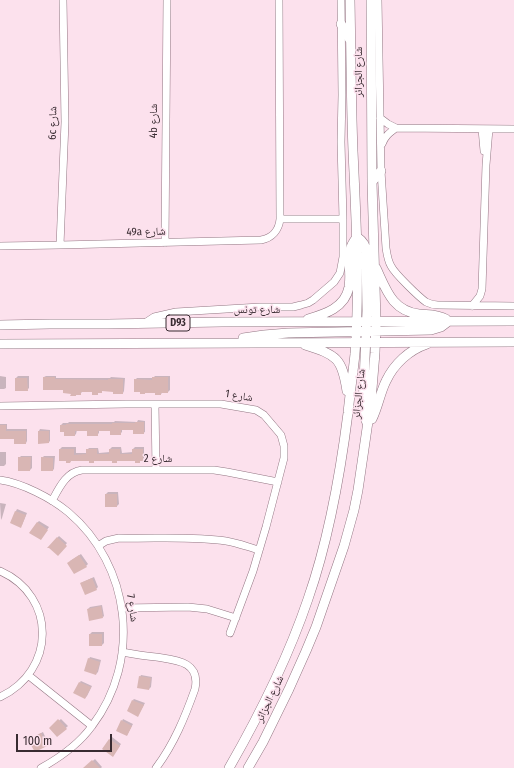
<!DOCTYPE html>
<meta charset="utf-8">
<style>
body{margin:0}
#map{position:relative;width:514px;height:768px;overflow:hidden;background:#fce1ed;font-family:"Fira Sans Condensed",sans-serif}
canvas{display:block}
.scale{position:absolute;left:16px;top:734px;width:96px;height:18px;box-sizing:border-box;border:2px solid #382b31;border-top:0;padding-left:5px;font-size:12px;line-height:14px;white-space:nowrap;color:#382b31;-webkit-text-stroke:3px #fce1ed;paint-order:stroke}
</style>
<div id="map">
<canvas width="514" height="768"></canvas>
<div class="scale">100 m</div>
</div>
<script>
const context = document.querySelector('canvas').getContext('2d');
context.lineJoin = 'round';
function fillPath(path, color) { context.fillStyle = color; context.fill(path, 'evenodd'); }
function trace(path, color, width, dash) { context.strokeStyle = color; context.lineWidth = width; context.lineCap = dash ? 'butt' : 'round'; context.setLineDash(dash || []); context.stroke(path); }
function write(font, color, halo, rows, align = 'center') {
  context.font = font + ' "Fira Sans Condensed","Noto Naskh Arabic",sans-serif'; context.lineWidth = 3; context.setLineDash([]); context.textBaseline = 'middle'; context.strokeStyle = halo; context.fillStyle = color; for (const [text, x, y, turn = 0] of rows) {
    context.save(); context.translate(x, y); context.rotate((+turn || 0) * Math.PI / 180); context.textAlign = isNaN(turn) ? turn : align; if (halo) context.strokeText(text, 0, 0); context.fillText(text, 0, 0); context.restore();
  }
}
fillPath(new Path2D(`
 M0,376L6,377V388L4,389H0Z
 M18,376H29V388L27,390L16,378Z
 M46,376H56V378H110L111,377L125,378L124,391L123,393L114,391L103,390L101,392H82L80,394L72,393L64,389L44,377Z
 M155,376H170V390L168,392H163L161,394L156,392H146L145,393L135,380L137,378H153Z
 M138,420L145,421V432L143,433L134,429H122V432L120,434L111,430H99V433L97,435L88,430H77L76,434L75,435L65,431L61,425L63,423H68L69,422H114L115,421L137,422Z
 M0,424H7V429H27V441L26,443L15,438H0Z
 M40,429L50,430V441L49,442L39,431Z
 M62,447H76V453H87V450L89,448H98L99,453L110,452V449L112,447H121L122,453L133,452V449L135,447H144V458L139,462L136,460H118L116,462L113,460H95L93,462L90,460H72L70,462L66,460L60,449Z
 M0,452H6V464L4,466H0Z
 M21,456H32V468L30,470L19,458Z
 M44,456H55L54,469L53,470L42,458Z
 M108,492H118L119,504L117,506L106,494Z
 M0,503L6,504L2,518L1,520Z
 M17,509L27,513L22,525L11,522L16,511Z
 M39,521L49,527L42,537L37,523Z
 M59,536L67,543L58,554L49,547Z
 M81,554L88,564L86,566L70,561Z
 M94,577L98,587L96,589L81,583L83,582Z
 M102,605L104,616L103,617L88,609L90,607Z
 M92,632H104V643L102,645L90,634Z
 M90,657L101,660L98,672L96,674L89,659Z
 M141,675L152,677L151,687L149,689L140,677Z
 M81,681L92,686L87,696L85,698L80,682Z
 M134,699L145,703L138,715L133,700Z
 M61,719L68,726L57,736L50,728Z
 M123,719L133,724L127,735L122,721Z
 M43,732L48,743L35,751L31,738Z
 M112,737L121,744L114,754L103,749Z
 M95,759L102,767L101,768H85Z`), '#0003');
fillPath(new Path2D(`
 M43,377H55V379L108,380V379H123V394H113V392L102,391V393H98V395H92V392H81V395H76V396H70L71,394L63,393V390H43Z
 M152,377H168V393H161V395H155V393H145V394H140V392H134V379L152,380Z
 M15,378H27L28,391H15Z
 M135,422H144V434H133V430H121V435H110V431H98V436H87V431H75V436H64V432H60V425H66V424H112V423H135Z
 M0,425H6V431H26V444H14V439H0Z
 M38,431H49V443L38,444Z
 M59,449H74V455L86,454V449H97V454H109V449H120V454H132V449H143V461H140V463H135V461H117V463H112V461H94V463H89V461H71L70,463H66V461H59Z
 M18,457H31L30,471H18Z
 M41,457L53,458V471H41Z
 M105,494H117V507H105Z
 M15,511L26,515L21,528L10,523Z
 M37,522L48,530L41,540L29,533Z
 M57,537L67,546L58,556L49,548H47Z
 M79,555L87,567L74,574L67,563Z
 M92,578L97,590L85,595L80,583Z
 M101,606L103,618L89,621L87,609Z
 M89,634H102V646H89Z
 M88,658L100,662L96,675L84,671Z
 M139,676L151,678L149,690L137,688Z
 M79,682L91,687L85,699L73,693Z
 M132,700L144,705L138,717L127,711Z
 M58,719L67,729L57,737L49,728Z
 M121,720L132,726L127,736L116,731Z
 M41,733L47,746L35,752L28,740Z
 M109,739L120,746L113,757L102,749Z
 M92,760L100,768H83Z`), '#d9b6b4');
const minor = new Path2D(`
 M378,0L381,171L386,248C387,255 388,261 391,266C395,274 419,297 426,302C430,304 434,305 438,305L514,306
 M380,118L388,124L396,128L514,129
 M482,129L484,151
 M382,144C385,136 389,133 396,128
 M280,219H343
 M165,243L167,0
 M60,245L65,122L63,0
 M0,246L60,245L261,240C272,238 279,230 280,219L279,0
 M472,306L480,296L482,289L486,165L489,129
 M145,323L154,317L176,312L260,307H293L301,305L308,303L313,300L334,282L340,273L343,257V219L341,142L342,95L341,0
 M155,404L156,470
 M0,406L126,404H221L250,409L256,410L264,415L281,435L284,446V458L266,527L253,571L230,633
 M0,480C22,483 51,498 68,512C131,565 142,660 92,726C79,744 61,757 41,768
 M52,501C59,488 66,472 82,470H214L227,472L278,482
 M98,546L106,541L119,538C154,539 192,536 226,541C238,543 248,547 259,550
 M0,571C57,596 56,671 0,697
 M122,608L188,607L207,609L236,618
 M122,652C133,654 145,656 156,657C175,660 201,661 195,689C185,717 174,744 156,768
 M28,675L92,726`);
const major = new Path2D(`
 M341,24L350,40
 M372,182L381,171
 M357,237C363,241 366,245 366,252L367,311L363,405L364,415L367,423
 M376,268C386,289 392,311 419,314C429,315 437,314 446,319
 M308,319C325,314 345,308 349,287C350,280 350,273 349,265C349,253 349,247 357,237
 M0,325L50,324H108L222,322L514,321
 M243,338L264,335L288,333L431,330L441,327L449,321
 M0,344L514,342
 M305,345C337,355 342,358 347,391
 M372,419C378,407 380,393 386,381C394,364 409,350 427,344
 M229,768C260,714 288,658 308,599C329,539 340,476 348,413C350,393 353,373 355,354C360,286 356,218 353,151C351,101 351,50 350,0
 M248,768L263,742L289,689L306,651L316,627L344,546L354,510L358,490L371,401L375,353L376,321L372,182L371,0`);
trace(minor, '#937683', 8);
trace(major, '#937683', 10);
trace(minor, '#fff', 7);
trace(major, '#fff', 9);
for (const [x, y, w] of [
 [178,323,24]
]) { const box = new Path2D(); box.roundRect(x - w / 2, y - 8, w, 16, 3); context.fillStyle = '#fce1ed'; context.fill(box); trace(box, '#382b31', 1); }
write('bold 10px', '#382b31', null, [
 ["D93",178,323]
]);
write('11px', '#382b31', '#fce1ed', [
 ["شارع الجزائر",359,72,-90],
 ["4b شارع",154,121,-90],
 ["6c شارع",53,123,-89],
 ["49a شارع",146,232,-1],
 ["شارع تونس",257,310],
 ["شارع الجزائر",359,394,-84],
 ["شارع 1",239,396,9],
 ["شارع 2",158,459],
 ["شارع 7",132,608,82],
 ["شارع الجزائر",270,699,-64]
]);
</script>
